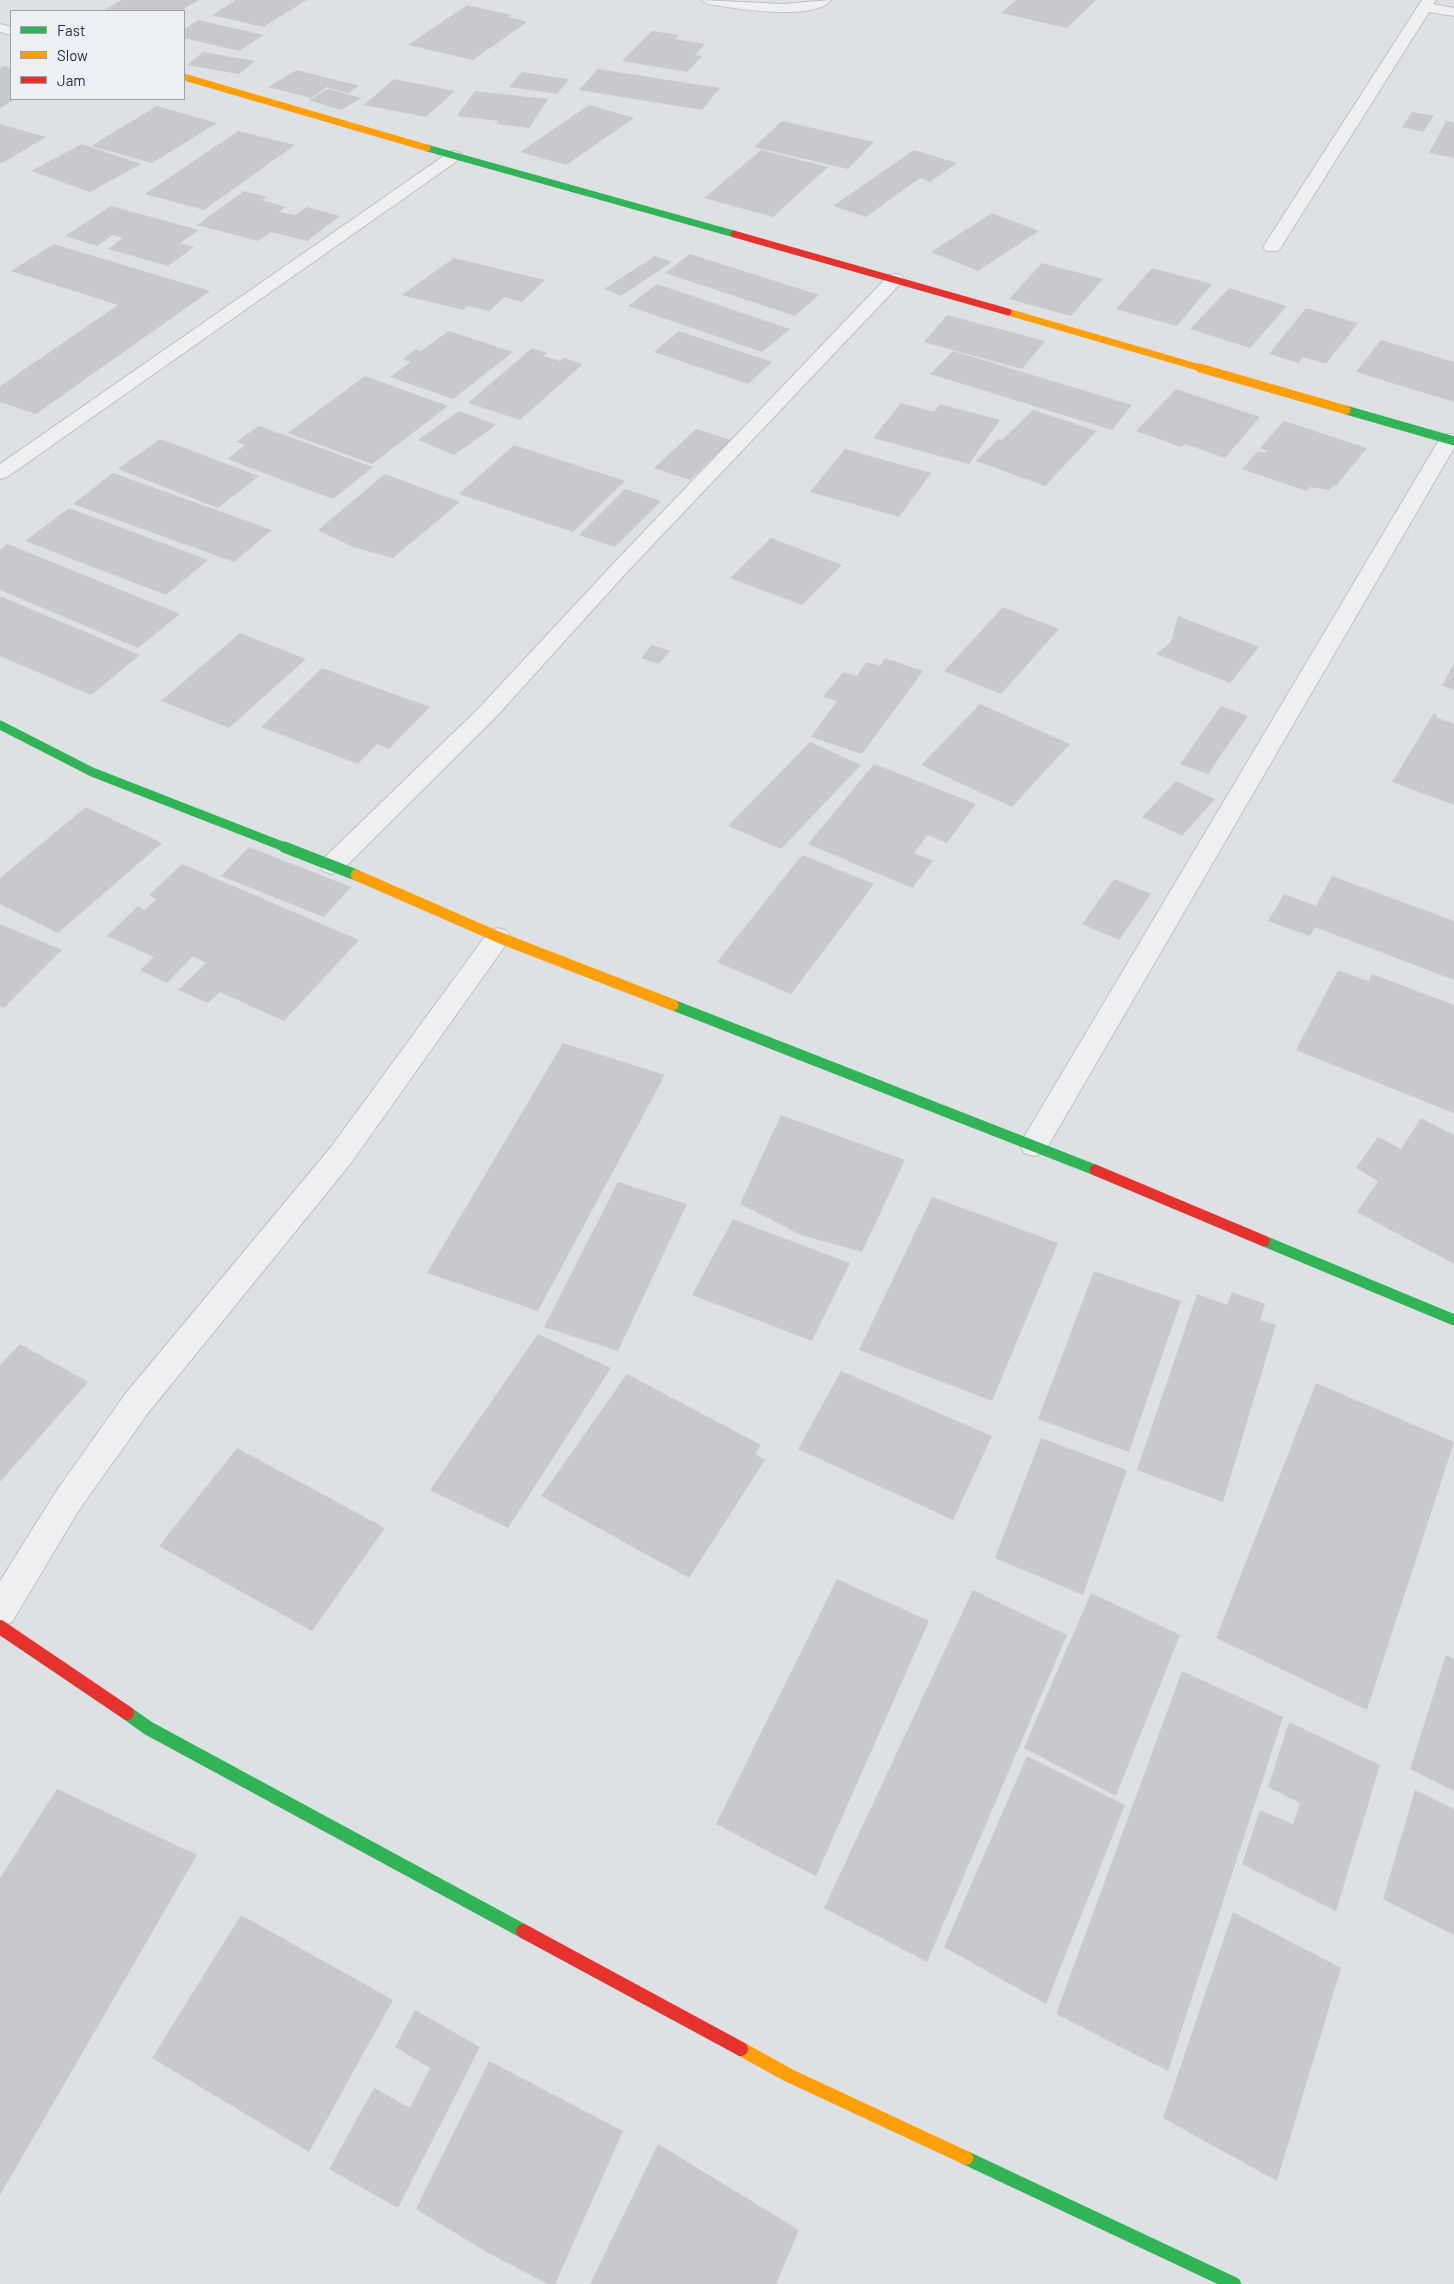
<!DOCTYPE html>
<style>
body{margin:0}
#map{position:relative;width:1454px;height:2284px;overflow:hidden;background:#dee1e4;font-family:Barlow,sans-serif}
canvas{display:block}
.legend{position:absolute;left:10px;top:10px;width:175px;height:90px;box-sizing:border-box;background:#eceff4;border:1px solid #9da2aa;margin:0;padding:6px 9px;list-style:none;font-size:15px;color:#262e3c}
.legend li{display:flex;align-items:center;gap:10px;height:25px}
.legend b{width:25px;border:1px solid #9da2aa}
</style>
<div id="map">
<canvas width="1454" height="2284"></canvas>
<ul class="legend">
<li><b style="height:6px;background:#30b455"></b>Fast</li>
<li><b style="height:6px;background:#ff9f0a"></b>Slow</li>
<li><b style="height:6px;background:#e5322d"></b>Jam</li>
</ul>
</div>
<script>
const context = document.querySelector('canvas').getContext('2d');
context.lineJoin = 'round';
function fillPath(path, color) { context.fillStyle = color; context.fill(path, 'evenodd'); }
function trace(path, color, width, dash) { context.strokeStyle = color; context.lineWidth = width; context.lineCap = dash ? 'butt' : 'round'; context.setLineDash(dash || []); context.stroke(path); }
fillPath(new Path2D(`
 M122,0H199L180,11H102Z
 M236,0H307L263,27L212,15Z
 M1016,0H1096L1067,28L1001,13Z
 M467,5L511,15L508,17L527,22L473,60L408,45Z
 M198,20L264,35L239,51L184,38V29Z
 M652,31L679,35L675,39L705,44L695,55L702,56L687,72L622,61Z
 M203,52L255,61L239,74L187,65Z
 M4,66L11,68V99H16L0,108V69Z
 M598,69L720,88L702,110L579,90Z
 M297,70L359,86L348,93L327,87L311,98L268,87Z
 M522,72L569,79L557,94L509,87Z
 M394,79L455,91L426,117L364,105Z
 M328,89L361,98L341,110L309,100Z
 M475,91L548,99L529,128L496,124L498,121L457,116Z
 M589,105L634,118L566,165L520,152Z
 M157,106L217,123L152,163L91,146Z
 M1412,112L1434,116L1423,132L1402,127Z
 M782,121L874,142L848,169L754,147Z
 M1446,121L1454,123V158L1429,153Z
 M0,124L46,137L2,163H0Z
 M238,131L295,145L204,210L145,194Z
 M82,144L141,164L90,192L31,171Z
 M761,150L828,167L773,217L704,198Z
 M914,150L957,163L930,182L920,178L866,217L833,206Z
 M244,191L267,197L262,200L286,207L279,212L295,215L307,207L340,216L307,241L271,232L258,241L197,225Z
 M111,206L199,230L180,243L194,247L168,266L108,249L123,238L113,235L97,246L65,236Z
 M992,213L1039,231L978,271L931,252Z
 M54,244L210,291L36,414L0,402V386L118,305L11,271Z
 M690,254L819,295L795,316L665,273Z
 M655,256L672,262L621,296L604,289Z
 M454,258L545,280L522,302L504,297L490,311L468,306L463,310L402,295Z
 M1042,263L1103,279L1071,316L1009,299Z
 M1152,268L1212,284L1177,326L1116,309Z
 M657,284L790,329L762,352L628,306Z
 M1229,288L1287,306L1250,348L1190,329Z
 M1306,308L1358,323L1326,364L1303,357L1299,363L1269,354Z
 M947,315L1045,341L1022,369L924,342Z
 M449,331L513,352L453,399L390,377L411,362L403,359L416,349L421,351Z
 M679,331L772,362L748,384L654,352Z
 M1381,340L1454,362V402L1356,372Z
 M532,348L547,353L543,356L560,361L564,358L583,364L520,420L468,403Z
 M953,351L1132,405L1112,430L930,374Z
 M365,376L448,406L372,464L288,433Z
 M1176,389L1260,417L1225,458L1185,444L1181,447L1136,431Z
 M901,403L934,412L940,404L1000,420L969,464L873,438Z
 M1033,410L1097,431L1045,486L976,461L998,439L1002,440Z
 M459,411L496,425L454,455L418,440Z
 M1284,421L1367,448L1336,486L1334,485L1329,490L1310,487L1306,491L1242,469L1258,451L1265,453L1267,451L1260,448Z
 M259,426L373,467L333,499L227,459L245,445L236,442Z
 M696,429L731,440L690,480L654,468Z
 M160,439L259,476L218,508L118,469Z
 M514,445L625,481L573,532L459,494Z
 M845,449L931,473L899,517L810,492Z
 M113,473L272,530L234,562L73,504Z
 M385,474L460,502L393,558L353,547L318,530Z
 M625,489L661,501L615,547L579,535Z
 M69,508L208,560L166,595L25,541Z
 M771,538L842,565L802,605L730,578Z
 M8,544L180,614L138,648L0,590V550Z
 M0,596L140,655L91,695L0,656Z
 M1003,607L1059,629L1001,694L944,671Z
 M1178,616L1259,647L1230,683L1156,654L1171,642Z
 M240,633L306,659L229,728L161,701Z
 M652,645L670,651L659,664L641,658Z
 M885,658L923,671L862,754L811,737L837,701L823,697L843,672L857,676L867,662L880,666Z
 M1454,663V690L1442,686Z
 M322,668L430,707L389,749L377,744L358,764L261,727Z
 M980,704L1070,744L1012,807L921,765Z
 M1221,706L1248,716L1208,774L1180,764Z
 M1434,713L1437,715L1436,717L1454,724V805L1392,782Z
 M810,742L861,765L781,849L728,826Z
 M874,764L976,804L947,843L928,835L914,853L933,861L912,888L808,844Z
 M1176,781L1215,799L1182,836L1142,817Z
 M86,807L162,843L58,933L0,904V878Z
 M249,847L351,887L324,917L221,876Z
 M802,855L874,884L791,994L717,962Z
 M182,864L359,940L284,1021L220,992L208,1003L178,990L206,963L193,956L167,983L140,970L154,957L107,936L138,906L145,910L156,899L149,895Z
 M1332,876L1454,921V980L1315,927L1310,936L1268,921L1284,894L1316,906Z
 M1114,879L1151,894L1119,940L1082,924Z
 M0,924L62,950L4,1008L0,1006Z
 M1338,970L1368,981L1372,974L1454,1005V1113L1296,1050Z
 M563,1043L665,1075L538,1311L427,1273Z
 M781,1115L905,1160L862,1252L801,1235L740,1204Z
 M1421,1118L1454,1135V1264L1357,1212L1378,1181L1356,1168L1378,1137L1401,1149Z
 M618,1182L687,1204L618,1351L544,1327Z
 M932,1197L1058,1243L992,1401L859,1350Z
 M733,1219L850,1263L812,1341L692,1295Z
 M1094,1271L1181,1301L1129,1452L1038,1419Z
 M1232,1292L1265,1304L1260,1320L1276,1325L1223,1502L1137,1470L1197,1294L1227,1305Z
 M538,1334L611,1368L508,1528L430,1490Z
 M20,1344L88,1382L0,1482V1365Z
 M841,1371L992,1436L953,1520L798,1449Z
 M627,1374L761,1445L755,1454L765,1460L689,1578L541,1496Z
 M1316,1383L1454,1442L1367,1710L1216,1638Z
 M1041,1438L1127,1470L1083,1595L995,1558Z
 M237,1448L385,1528L312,1631L159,1546Z
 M837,1579L929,1621L816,1876L716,1824Z
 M973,1590L1067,1635L927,1962L824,1908Z
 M1091,1593L1180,1635L1116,1796L1024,1748Z
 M1446,1655L1454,1659V1791L1410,1769Z
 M1182,1671L1283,1717L1168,2071L1056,2014Z
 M1289,1722L1380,1765L1336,1911L1242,1864L1260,1810L1293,1824L1300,1803L1268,1787Z
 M1027,1756L1125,1805L1046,2004L944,1947Z
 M57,1789L197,1855L0,2195V1878Z
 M1415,1790L1454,1809V1935L1383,1899Z
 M1233,1912L1341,1968L1277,2181L1163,2118Z
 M241,1915L393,2000L309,2152L152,2058Z
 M415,2010L480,2047L398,2208L329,2169L374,2088L410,2108L430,2068L395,2047Z
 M489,2061L623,2131L555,2284H548L490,2254L416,2209Z
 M658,2144L799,2230L776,2284H590Z`), '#c7c9cc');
const street = new Path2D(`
 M701,0L782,4L831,0C815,22 732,8 708,4Z
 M1422,0H1436L1433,4L1454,8V16L1429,12L1281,247L1278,251H1266L1263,247Z
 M0,24L11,27V35L0,32Z
 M454,151L460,153L462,156L460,159L7,477L0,479V464L448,153Z
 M895,274L901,275L904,279L901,283L627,572L494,719L341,871L332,874L323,871L320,865L323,859L478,709L613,564L889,275Z
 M1449,434L1454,435V448L1044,1153L1034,1156L1024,1153L1020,1145L1024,1137L1439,440L1442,436Z
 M498,928L507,931L511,937L507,943L351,1163L148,1413L79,1510L12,1622L0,1627V1581L57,1490L126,1393L331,1147L489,931Z`);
trace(street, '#bdbfc2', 2);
fillPath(street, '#eeeff1');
trace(new Path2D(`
 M427,148L734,234`), '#30b455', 7);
trace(new Path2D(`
 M1346,410L1454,441
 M0,725L92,772L287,848`), '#30b455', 9);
trace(new Path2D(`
 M284,847L356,875
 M673,1005L1095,1170
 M1264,1241L1454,1320`), '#30b455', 11);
trace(new Path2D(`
 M127,1713L148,1728L523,1931
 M966,2158L1234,2284`), '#30b455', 14);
trace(new Path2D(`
 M184,77L427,148
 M1008,312L1204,369`), '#ff9f0a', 7);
trace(new Path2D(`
 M1200,368L1346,410`), '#ff9f0a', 9);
trace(new Path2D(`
 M356,875L498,937L673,1005`), '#ff9f0a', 11);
trace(new Path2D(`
 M741,2049L788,2075L966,2158`), '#ff9f0a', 14);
trace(new Path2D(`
 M734,234L1008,312`), '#e5322d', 7);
trace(new Path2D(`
 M1095,1170L1264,1241`), '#e5322d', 11);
trace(new Path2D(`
 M0,1627L127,1713
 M523,1931L741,2049`), '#e5322d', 14);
</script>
